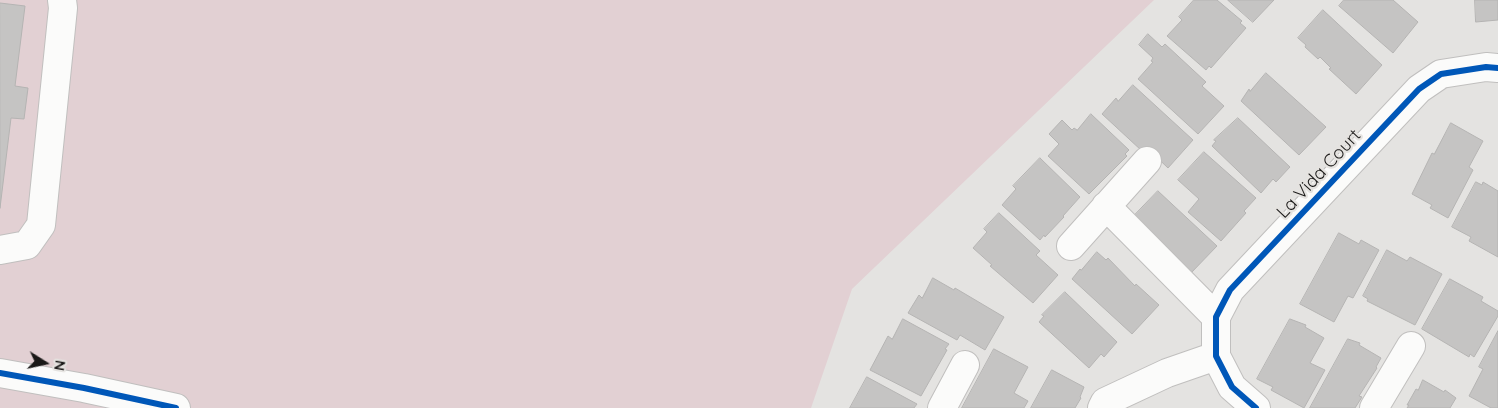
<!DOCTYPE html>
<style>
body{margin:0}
#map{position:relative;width:1498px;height:408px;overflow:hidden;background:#e4e3e1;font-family:Quicksand,sans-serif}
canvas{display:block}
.north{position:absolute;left:20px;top:338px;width:50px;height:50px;-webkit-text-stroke:4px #e5e3e0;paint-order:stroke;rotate:100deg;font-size:14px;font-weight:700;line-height:20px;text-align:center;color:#1a1918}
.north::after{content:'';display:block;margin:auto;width:18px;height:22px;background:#1a1918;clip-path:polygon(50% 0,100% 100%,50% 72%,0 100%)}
</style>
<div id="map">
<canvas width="1498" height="408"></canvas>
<div class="north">N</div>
</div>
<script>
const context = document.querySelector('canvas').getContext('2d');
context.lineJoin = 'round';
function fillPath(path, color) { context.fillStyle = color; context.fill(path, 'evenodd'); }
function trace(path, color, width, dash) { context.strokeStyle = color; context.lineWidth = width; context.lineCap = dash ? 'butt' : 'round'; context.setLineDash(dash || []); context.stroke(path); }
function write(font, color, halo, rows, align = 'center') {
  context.font = font + ' Quicksand,sans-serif'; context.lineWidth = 4.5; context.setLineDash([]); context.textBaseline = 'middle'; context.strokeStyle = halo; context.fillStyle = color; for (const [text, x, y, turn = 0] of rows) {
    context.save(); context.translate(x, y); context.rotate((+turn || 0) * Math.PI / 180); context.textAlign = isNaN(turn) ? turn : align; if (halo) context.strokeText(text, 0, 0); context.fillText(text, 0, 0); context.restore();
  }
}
fillPath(new Path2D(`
 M0,0H1154L852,289L811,408H0Z`), '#e2d0d3');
const building = new Path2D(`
 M1194,0H1217L1242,21L1240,23L1246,28L1211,68L1209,66L1206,70L1167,36L1182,20L1179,17Z
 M1228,0H1274L1253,22Z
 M1344,0H1393L1418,22L1393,53L1339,6Z
 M1475,0H1498V20L1476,22Z
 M0,3L25,6L15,86L28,88L24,119L11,118L0,208Z
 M1323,10L1382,65L1356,94L1329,69L1331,68L1320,57L1318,59L1305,47L1306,45L1298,38Z
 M1148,34L1162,47L1165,44L1206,82L1202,86L1224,106L1198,134L1138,79L1153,62L1151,61L1153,58L1139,45Z
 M1266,73L1326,127L1299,155L1241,101L1249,89L1250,91Z
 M1133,85L1193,140L1168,168L1146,147L1142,151L1102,114L1116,98L1118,101Z
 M1091,114L1129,150L1125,154L1127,156L1089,194L1048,156L1059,144L1049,134L1062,120L1072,130L1074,128L1077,130Z
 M1238,118L1290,167L1276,182L1273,179L1261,193L1212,146L1216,141L1214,140Z
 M1451,123L1483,141L1469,167L1473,170L1448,218L1430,208L1432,205L1412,194L1432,153L1434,154Z
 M1204,152L1256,198L1244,211L1246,213L1221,241L1188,212L1199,199L1178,180Z
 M1040,158L1080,197L1063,216L1064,217L1045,237L1044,235L1040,240L1002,205L1016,189L1013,186Z
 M1476,182L1482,185L1483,182L1498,191V257L1469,241L1471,237L1452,227Z
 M1158,191L1217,246L1190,274L1132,218Z
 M999,213L1040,251L1036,255L1058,275L1033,303L990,266L992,265L973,248L987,232L984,229Z
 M1339,233L1359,244L1361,240L1379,250L1353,298L1348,296L1334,322L1300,304Z
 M1387,250L1407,261L1410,257L1442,274L1415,325L1367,301L1368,299L1363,296Z
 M1097,252L1106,260L1108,258L1135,286L1136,284L1159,305L1132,334L1072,279L1080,269L1081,270Z
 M933,278L954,290L955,288L1004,317L985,350L960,335L957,340L908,313L919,295L922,298Z
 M1450,279L1483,297L1481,301L1498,311V316L1474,357L1470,354L1469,357L1422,329Z
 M1065,292L1117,342L1104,357L1101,354L1089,368L1039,322L1044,316L1042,315Z
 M903,319L949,344L945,349L947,350L921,396L870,370L888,336L892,339Z
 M1290,319L1306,325L1305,327L1324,338L1310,363L1325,370L1304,408L1271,390L1273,387L1257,379Z
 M1498,331V408H1491L1469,396L1483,369L1479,367Z
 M1348,339L1360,343L1359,345L1381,358L1376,367L1377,368L1359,396L1362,397L1355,408H1310Z
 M994,349L1028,367L1014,393L1028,401L1024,408H962Z
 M1052,370L1084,387L1080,397L1081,398L1075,408H1031Z
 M867,377L917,404L914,408H850Z
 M1423,380L1444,392L1445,390L1456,398L1450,408H1407L1409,405H1407L1416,389L1418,390Z`);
fillPath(building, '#c5c4c3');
trace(building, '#b5b4b3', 1);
const minor = new Path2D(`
 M1106,206L1216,317
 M1071,246L1147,161
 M0,250L27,245L41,225L63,8L62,0
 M942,408L965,365
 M1102,408L1105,402L1167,373L1216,356
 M1256,408L1232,387L1216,356V317L1230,290L1419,89L1441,74L1486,67L1498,68
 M1374,408L1411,346`);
const major = new Path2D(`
 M0,373L84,388L176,408`);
trace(minor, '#c0bfbe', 30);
trace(major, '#c0bfbe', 30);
trace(minor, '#fbfbfa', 28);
trace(major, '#fbfbfa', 28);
trace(new Path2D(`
 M0,373L84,388L176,408
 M1256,408L1232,387L1216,356V317L1230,290L1419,89L1441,74L1486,67L1498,68`), '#0057b8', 6);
write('18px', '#1a1918', '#e5e3e0', [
 ["La Vida Court",1319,174,-47]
]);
</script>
